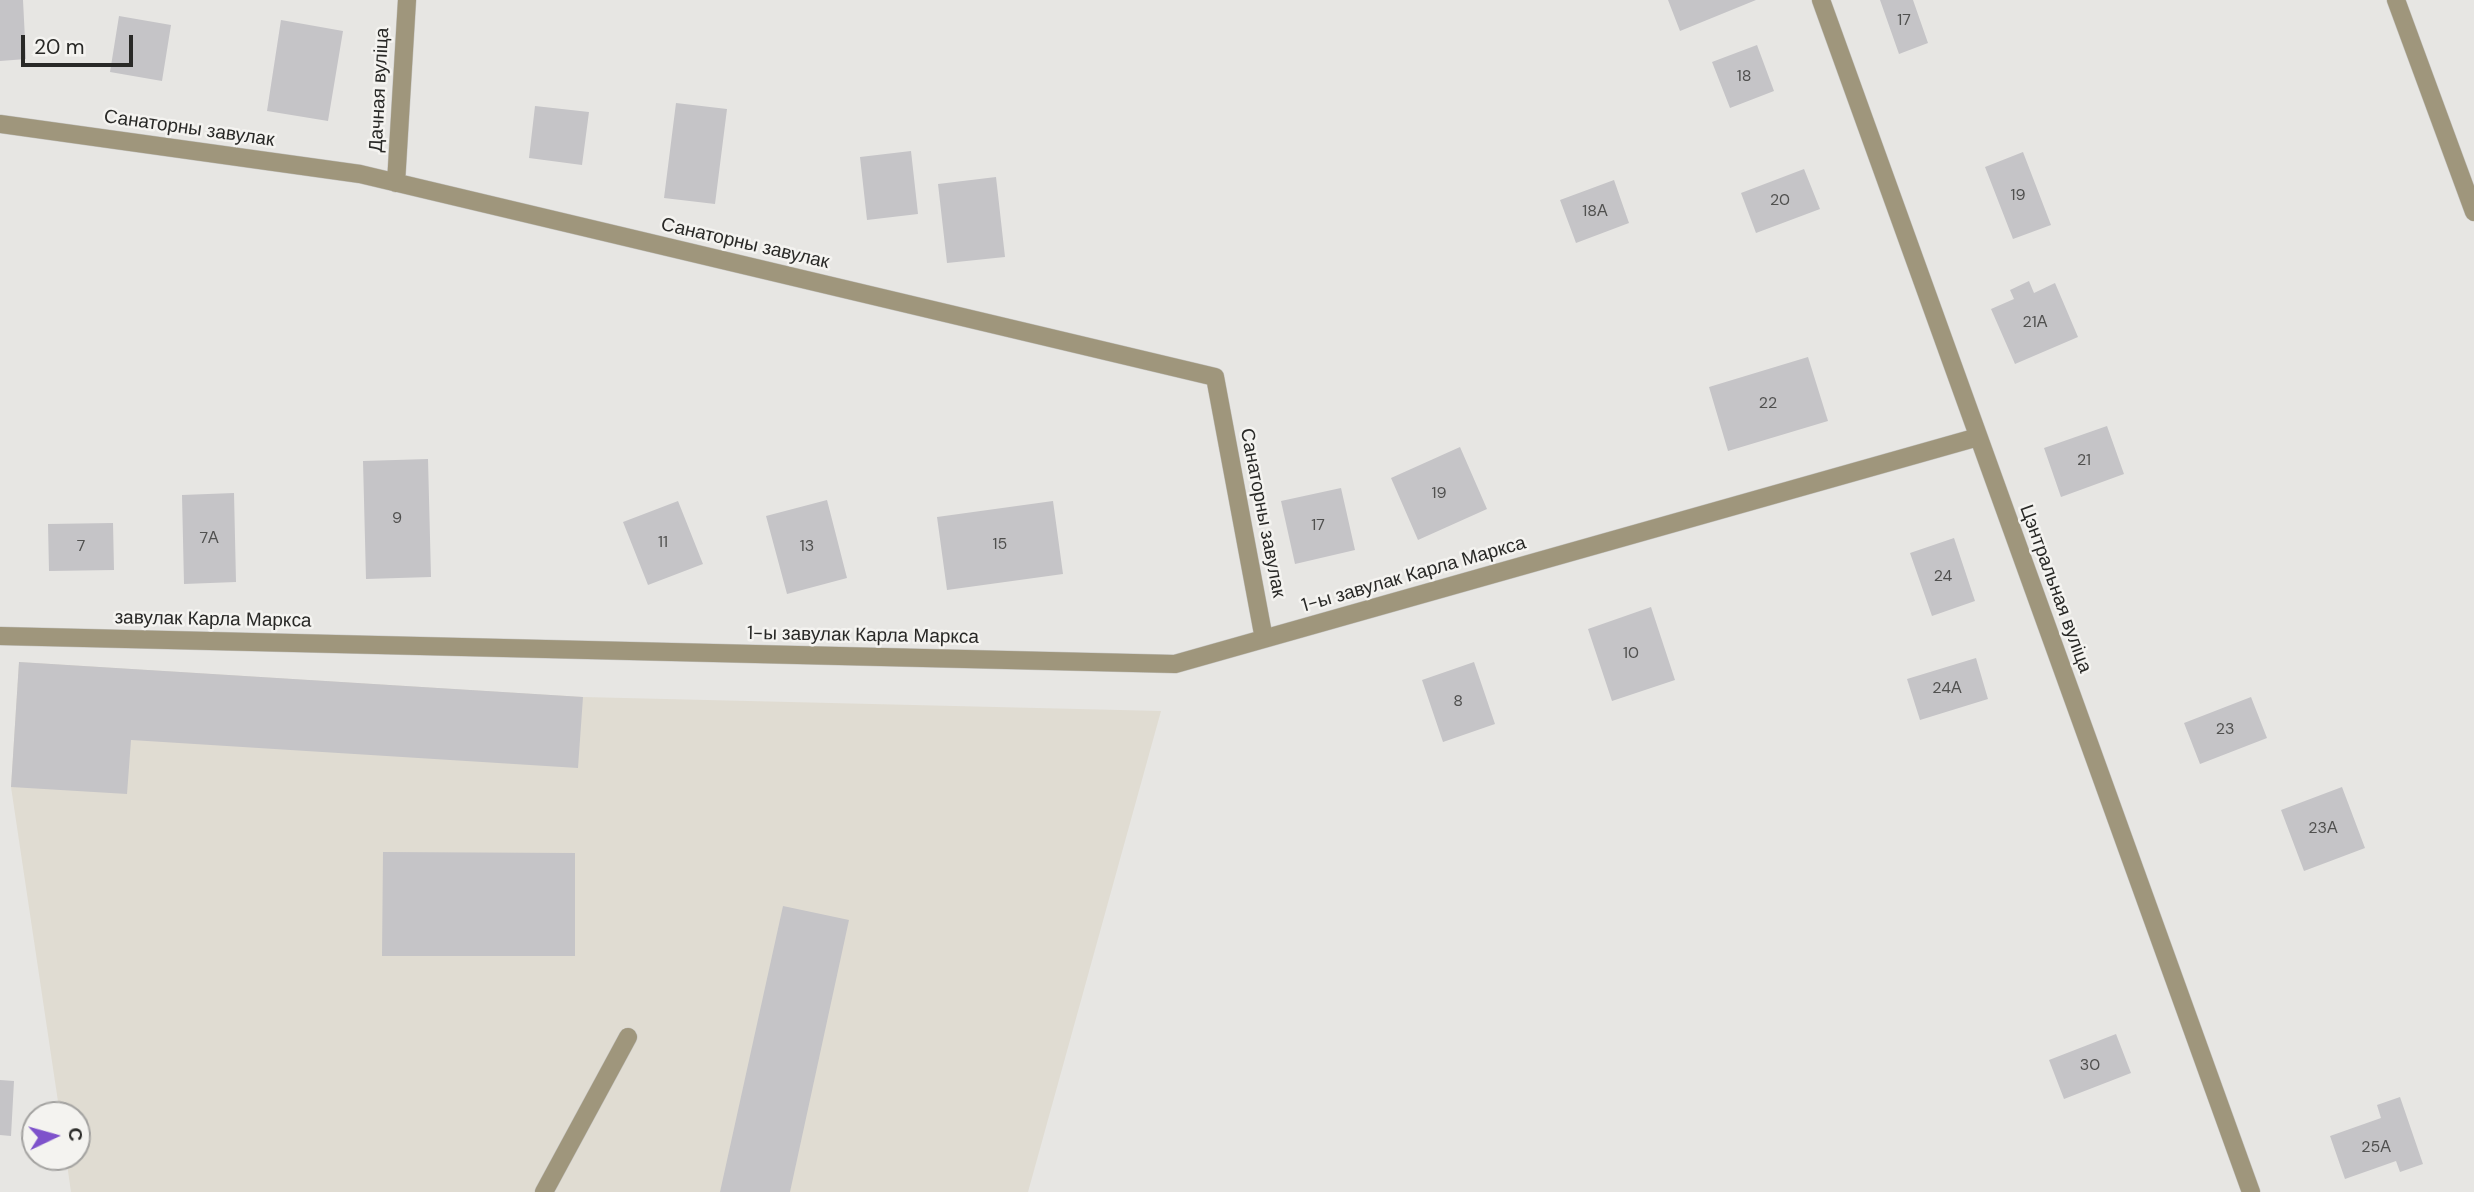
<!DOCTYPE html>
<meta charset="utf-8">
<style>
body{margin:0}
#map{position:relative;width:2474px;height:1192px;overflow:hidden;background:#e7e6e3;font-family:"DM Sans",sans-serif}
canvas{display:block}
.north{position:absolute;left:21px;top:1101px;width:70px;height:70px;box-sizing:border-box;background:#f4f3f0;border:2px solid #a3a2a0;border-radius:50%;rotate:85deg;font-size:19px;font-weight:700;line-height:28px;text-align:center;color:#292927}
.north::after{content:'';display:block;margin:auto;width:24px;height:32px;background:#7e52cb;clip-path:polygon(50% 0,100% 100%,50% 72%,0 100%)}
.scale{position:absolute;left:21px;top:35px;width:112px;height:32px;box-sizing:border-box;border:4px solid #292927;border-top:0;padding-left:9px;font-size:21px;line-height:24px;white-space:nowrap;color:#292927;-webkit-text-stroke:5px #f4f3f0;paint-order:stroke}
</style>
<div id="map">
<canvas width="2474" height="1192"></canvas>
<div class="north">С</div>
<div class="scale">20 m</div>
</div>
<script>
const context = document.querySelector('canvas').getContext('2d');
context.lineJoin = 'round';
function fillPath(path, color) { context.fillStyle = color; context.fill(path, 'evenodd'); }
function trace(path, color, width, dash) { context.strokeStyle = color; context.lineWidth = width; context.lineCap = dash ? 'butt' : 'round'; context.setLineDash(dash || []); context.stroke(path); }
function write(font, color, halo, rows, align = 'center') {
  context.font = font + ' "DM Sans",sans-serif'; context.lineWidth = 5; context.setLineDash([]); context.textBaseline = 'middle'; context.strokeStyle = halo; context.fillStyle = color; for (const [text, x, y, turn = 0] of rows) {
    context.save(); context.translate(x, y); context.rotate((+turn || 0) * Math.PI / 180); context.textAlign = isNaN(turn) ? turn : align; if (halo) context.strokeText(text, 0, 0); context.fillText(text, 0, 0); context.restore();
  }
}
fillPath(new Path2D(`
 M19,662L583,697L1161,711L1028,1192H71L66,1157H77V1115H60L11,787Z`), '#e0dcd2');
fillPath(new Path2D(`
 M0,0H23L26,59L0,61Z
 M1668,0H1756L1680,31Z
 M1880,0H1913L1928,43L1899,54Z
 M119,16L171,25L162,81L110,72Z
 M281,20L343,31L328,121L267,111Z
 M1757,45L1774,91L1730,108L1712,62Z
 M676,103L727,109L715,204L664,198Z
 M535,106L589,112L582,165L529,158Z
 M911,151L918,214L867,220L860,157Z
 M2023,152L2051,225L2013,239L1985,167Z
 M1804,169L1820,209L1756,233L1741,193Z
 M996,177L1005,257L947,263L938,184Z
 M1614,180L1629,223L1576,243L1560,200Z
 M2029,281L2034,293L2055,283L2078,337L2015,364L1991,309L2014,299L2010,290Z
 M1808,357L1828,421L1728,451L1709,387Z
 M2107,426L2124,474L2061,497L2044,448Z
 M1460,447L1487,509L1418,540L1391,478Z
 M428,459L431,577L366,579L363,461Z
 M1341,488L1355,550L1295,564L1281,501Z
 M234,493L236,582L184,584L182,495Z
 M827,500L847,578L787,594L766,516Z
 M678,501L703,564L648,585L623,522Z
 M1053,501L1063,574L947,590L937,517Z
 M113,523L114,570L49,571L48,524Z
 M1954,538L1975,601L1932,616L1910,553Z
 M1651,607L1675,680L1612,701L1588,629Z
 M1976,658L1988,699L1920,720L1907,679Z
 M19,662L583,697L578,768L131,740L127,794L11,787Z
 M1474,662L1495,724L1443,742L1422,680Z
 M2251,697L2267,738L2200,764L2184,723Z
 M2342,787L2365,848L2304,871L2281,810Z
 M383,852L575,853V956H382Z
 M783,906L849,920L790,1192H720Z
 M2116,1034L2131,1073L2064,1099L2049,1060Z
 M0,1080L14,1081L11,1136L0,1135Z
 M2400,1097L2423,1164L2400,1172L2396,1161L2345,1179L2330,1136L2381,1118L2377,1105Z`), '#c5c4c7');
const lane = new Path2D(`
 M2396,0L2474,212
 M544,1192L628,1037`);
const street = new Path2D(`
 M1821,0L2251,1192
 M0,124L360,174L1215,377L1264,639
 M396,183L407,0
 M0,636L1175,664L1978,437`);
trace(lane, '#c5c4c1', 19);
trace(street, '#c5c4c1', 19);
trace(lane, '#9f967c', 18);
trace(street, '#9f967c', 18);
write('16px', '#50504f', null, [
 ["17",1904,21],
 ["18",1744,77],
 ["19",2018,196],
 ["20",1780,201],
 ["18А",1595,212],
 ["21А",2035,323],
 ["22",1768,404],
 ["21",2084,461],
 ["19",1439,494],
 ["9",397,519],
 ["17",1318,526],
 ["7А",209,539],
 ["11",663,543],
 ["15",1000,545],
 ["7",81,547],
 ["13",807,547],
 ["24",1943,577],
 ["10",1631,654],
 ["24А",1947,689],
 ["8",1458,702],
 ["23",2225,730],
 ["23А",2323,829],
 ["30",2090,1066],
 ["25А",2376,1148]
]);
write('19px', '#292927', '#f4f3f0', [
 ["Дачная вуліца",380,90,-87],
 ["Санаторны завулак",189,129,8],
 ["Санаторны завулак",745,244,13],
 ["Санаторны завулак",1262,513,79],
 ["1-ы завулак Карла Маркса",1414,575,-16],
 ["Цэнтральная вуліца",2055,589,70],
 ["завулак Карла Маркса",213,620,1],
 ["1-ы завулак Карла Маркса",863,636,1]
]);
</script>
